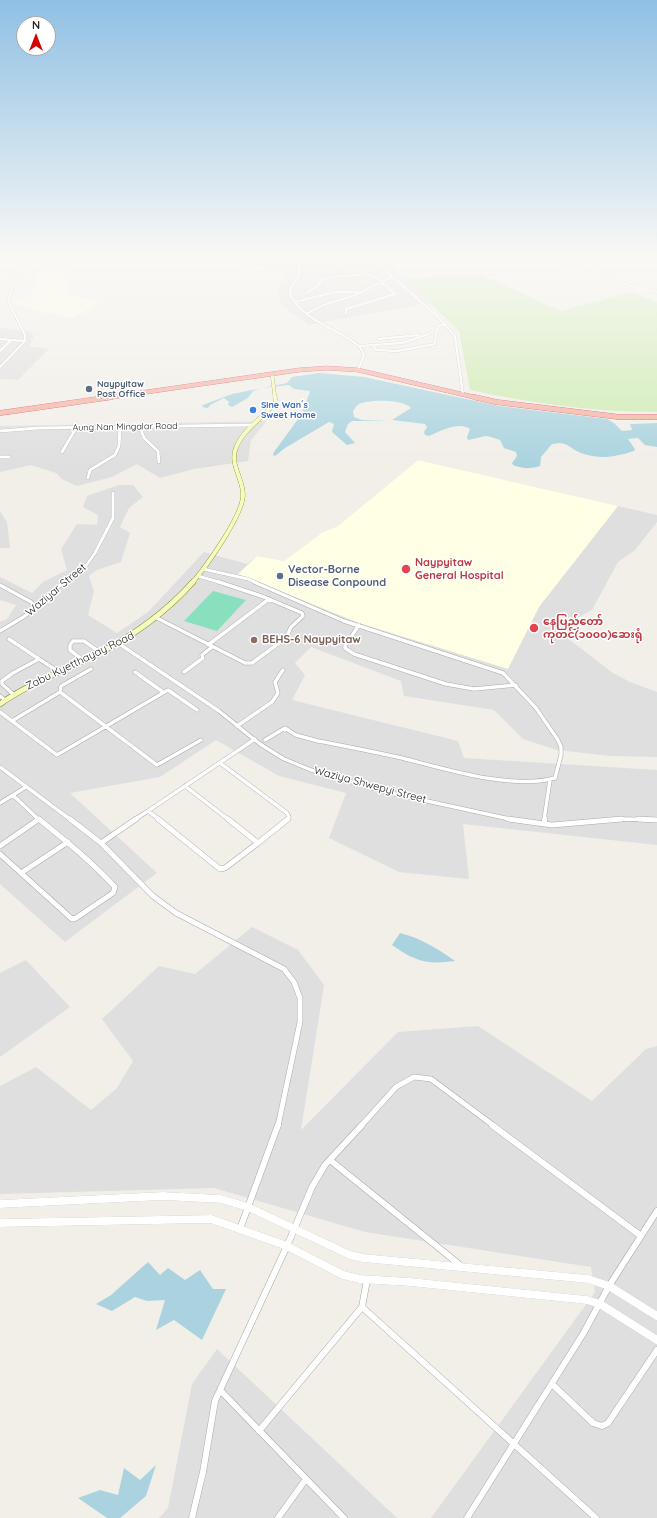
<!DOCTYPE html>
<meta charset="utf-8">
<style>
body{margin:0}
#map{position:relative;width:657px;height:1518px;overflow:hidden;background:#f2efe9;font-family:Quicksand,sans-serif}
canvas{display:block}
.north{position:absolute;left:16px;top:16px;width:40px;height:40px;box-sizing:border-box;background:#fff;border:1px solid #a7a7a7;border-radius:50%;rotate:0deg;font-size:11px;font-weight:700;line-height:16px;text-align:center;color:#222}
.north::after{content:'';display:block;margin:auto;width:14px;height:18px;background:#d40000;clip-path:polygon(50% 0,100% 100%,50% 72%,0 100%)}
</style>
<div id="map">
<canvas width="657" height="1518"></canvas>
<div class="north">N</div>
</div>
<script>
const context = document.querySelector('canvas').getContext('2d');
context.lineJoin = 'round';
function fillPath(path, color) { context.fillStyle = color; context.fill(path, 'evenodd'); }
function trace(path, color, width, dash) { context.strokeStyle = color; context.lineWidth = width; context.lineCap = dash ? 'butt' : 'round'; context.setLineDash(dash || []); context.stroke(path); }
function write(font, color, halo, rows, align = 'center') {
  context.font = font + ' Quicksand,"Noto Sans Myanmar",sans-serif'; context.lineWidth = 3; context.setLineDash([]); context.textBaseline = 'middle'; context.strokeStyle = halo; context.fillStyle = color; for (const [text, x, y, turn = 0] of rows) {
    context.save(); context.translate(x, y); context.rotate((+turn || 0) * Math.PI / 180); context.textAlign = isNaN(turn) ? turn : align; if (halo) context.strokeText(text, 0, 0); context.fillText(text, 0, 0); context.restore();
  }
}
fillPath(new Path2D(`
 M178,254H402L392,265L403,278L429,303L308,325L280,304L278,289L284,277L283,268L242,265L204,259L185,258Z
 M0,328L30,331L34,336L29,346L49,349L18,380L0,379Z
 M267,421L251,440L248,461L194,469L160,478L137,464L112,477L77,486L62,479L56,473L31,465L0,472V426Z
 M418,460L657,515V522L635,550L618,562L592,610L574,620L558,631L613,673L630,682L657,692V757L611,756L557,750L523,739L494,710L404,696L401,681L311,647L295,663L305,675L292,700L458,741L464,758L657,770V845L463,824L469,879L399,872L329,838L346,793L279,776L216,740L160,777L70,793L157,873L65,942L0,884V622L7,619L16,605L0,600V577L32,593L43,582L67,570L61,549L77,524L97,525L98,515L83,507L87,496L119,485H133L143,497L129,508L120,527L130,533L121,562L97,570L89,576L94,591L88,615L117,633L148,612L204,552L247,564L257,556L284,561L323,532L338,526Z
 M0,511L7,522L10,548H0Z
 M252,927L298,950L324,985L301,1130L398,1032L478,1026L592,1101L646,1049L657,1046V1518H431L595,1292L591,1267L365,1232L214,1188L0,1194V1086L36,1067L91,1110L117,1088L133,1061L102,1019L159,966L195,974Z
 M26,960L70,1007L0,1057V973Z
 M217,1349L397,1518H159L168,1508L192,1384Z`), '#e0dfdf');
fillPath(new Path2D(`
 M74,261L66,294L101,301L72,319L12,303L31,296L42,262Z
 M418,460L618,506L539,607L508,669L359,623L238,574L257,556L284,561L323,532L338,526Z`), '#ffffe5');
fillPath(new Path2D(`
 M482,275L561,311L631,292L657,302V412C594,412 531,403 470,390L459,331L403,278Z`), '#cdebb0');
fillPath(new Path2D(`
 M213,591L246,600L217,631L184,621Z`), '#88e0be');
fillPath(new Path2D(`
 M319,373L364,377L499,406L607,419L614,423L622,431L632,430L630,424H632L657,423V447L645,445L638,438L628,439L635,449L634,451C615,457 600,460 581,453C567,448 570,441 552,444L541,457L540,466C530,469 524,469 513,465L512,463L517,456L516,452L504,448L500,440L491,437L486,436L468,440L467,437L470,429C459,421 440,431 429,436L425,435L424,432L427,427L425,424L392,420L411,408C404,399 370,399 359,404C356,406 355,408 353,411L354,417L362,420L388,421H352L348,424L345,432L355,443L347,445L333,433L332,431L334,424L329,422L285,448L275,456L273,455L274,452L301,415L310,392L309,391L294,389L289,385L261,388L253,391L248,398L232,407L228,405L229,402L224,398L210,405L208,408L202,407L203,405L232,394L287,383L292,377Z
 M400,933C421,938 438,949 455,961C426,965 415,961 392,945Z
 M148,1262L160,1275L168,1268L185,1280L200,1270L213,1289H226L202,1340L174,1320L156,1330L165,1300L147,1301L135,1297L112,1311L96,1304L111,1295Z
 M156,1465L146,1496L120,1518H107L78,1498L100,1490L118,1495L124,1468L140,1480Z`), '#aad3df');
const minorFar4 = new Path2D(`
 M221,254L250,260
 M308,254L305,260L299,265V276L291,287L290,294C304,322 338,328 360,347L364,355L358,370
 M393,254L383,263L384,269L438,317L455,336L463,395
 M514,254L587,268L628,285L657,292
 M307,293L320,284V280L339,276L362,275
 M295,302L335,292H361
 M308,313L323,305L353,296L392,277
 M346,313V309L395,294C388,289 381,281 373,276C360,269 344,274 340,257L351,255L386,260
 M0,339L11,340
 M378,339L419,335
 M373,345L376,350L397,351L435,344L436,333L439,326L445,324
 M360,346L402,343L429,334
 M0,351L11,340L25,341
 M0,367L25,341V335L8,301L13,285L30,254`);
const minorFar3 = new Path2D(`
 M140,427L144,438L158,451L159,462
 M0,431L38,428L251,425
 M62,452L76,428
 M0,457H9
 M88,478L90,470L115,455L119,446L120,427
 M203,569L248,579L257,583
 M198,576L222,583
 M63,583L85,567L95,553L113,518V493`);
const minorFar2 = new Path2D(`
 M254,582L344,621L503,673L536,708L558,740L561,747V755L555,778C511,790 446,769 402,758C374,752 346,746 318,741L296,735L285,728L265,740
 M0,585L31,602L35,607
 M155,617L245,663H252L286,638L291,627L303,616L302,613L264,597L219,582
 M359,625L345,646V648L354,654L446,684L474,689L516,685
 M0,631L25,616L64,582
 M9,639L39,659L13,673L2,681V684L14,695
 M118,643L219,711L260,744L284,759L311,770L386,792L514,820
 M208,645L269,599
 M39,659L59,672
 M84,661L70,650V645L73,641H84L101,653
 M135,672L163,692
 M184,672L203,658L202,655L212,647
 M60,692L157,765L201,740
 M0,696L5,700
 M0,712L57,755L168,690L197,710
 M12,721L60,692L61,686L91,669
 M237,726L272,702L278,693L275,682L283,670
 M220,763L287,813L289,817L287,820
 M0,767L71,820
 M185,786L229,820
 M13,795L26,787
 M0,803L13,795L39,820
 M148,811L255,739
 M134,820L148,811L160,820
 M544,820L550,780
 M610,820L627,819L657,820`);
const minorFar1 = new Path2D(`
 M70,819L101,843L153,896L176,913L284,969L294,982L300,998V1022L278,1126
 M158,819L220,869L225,868L258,843
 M228,819L258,843L288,819
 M508,819L552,825L622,819
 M638,819L657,820
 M544,824L545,819
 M101,843L136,819
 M0,846L39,819
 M0,854L72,919L76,918L113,893L115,887C92,862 66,841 40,820
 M21,873L68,842
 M361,1126L396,1087L414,1077L431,1079L494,1126`);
const minor = new Path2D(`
 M492,1125L641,1236
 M330,1160L460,1265
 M240,1229L278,1125
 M362,1307L596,1518
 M552,1384L593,1423L602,1426L608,1423L657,1350
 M259,1431L362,1307L367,1280
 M192,1518L203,1472L215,1401L220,1390
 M278,1518L306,1479
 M344,1518L220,1390L287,1246L312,1187L325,1165L362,1125
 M467,1518L583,1334L609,1286L657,1211`);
const tertiary = new Path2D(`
 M0,1204L163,1196L221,1199L248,1207L350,1255L363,1258L588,1279L609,1286L657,1316
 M0,1223L211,1219L287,1246L343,1275L360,1279L410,1282L587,1300L600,1304L657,1340`);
const secondaryFar2 = new Path2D(`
 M272,374L275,398`);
const secondaryFar1 = new Path2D(`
 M192,583C206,567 242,516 243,496C244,480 229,464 236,448C243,429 264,417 276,402L275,397`);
const secondary = new Path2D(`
 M0,704C31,682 67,670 101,652C136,634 167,611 193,582`);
const trunkFar1 = new Path2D(`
 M105,398L299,370L327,368L358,370L478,398`);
const trunk = new Path2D(`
 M474,397L496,402L619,417H657
 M0,413L112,397`);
trace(minorFar4, '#a9a9a9', 3);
trace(minorFar3, '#a9a9a9', 3.5);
trace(minorFar2, '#a9a9a9', 4.5);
trace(minorFar1, '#a9a9a9', 6);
trace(minor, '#a9a9a9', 7);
trace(tertiary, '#a9a9a9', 8);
trace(secondaryFar2, '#707d05', 3.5);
trace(secondaryFar1, '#707d05', 4.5);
trace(secondary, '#707d05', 6);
trace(trunkFar1, '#dc2a67', 4.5);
trace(trunk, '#dc2a67', 5.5);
trace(minorFar4, '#fff', 2.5);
trace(minorFar3, '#fff', 3);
trace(minorFar2, '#fff', 3.5);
trace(minorFar1, '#fff', 5);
trace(minor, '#fff', 6);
trace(tertiary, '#fff', 8);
trace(secondaryFar2, '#f7fabf', 3);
trace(secondaryFar1, '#f7fabf', 4);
trace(secondary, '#f7fabf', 5);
trace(trunkFar1, '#f2b4a3', 4);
trace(trunk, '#f2b4a3', 5);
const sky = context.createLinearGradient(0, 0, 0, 466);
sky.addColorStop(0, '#8fc0e4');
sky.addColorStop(0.55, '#f9f8f5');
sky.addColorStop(1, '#f9f8f500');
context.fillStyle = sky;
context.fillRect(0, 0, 657, 466);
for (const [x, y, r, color] of [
 [89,389,4,"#5c6f8a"],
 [253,410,4,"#3f7fe0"],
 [406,569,5,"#e0444e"],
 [280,576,4,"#5c6f8a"],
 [534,628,5,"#e0444e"],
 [254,640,4,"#8d6e63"]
]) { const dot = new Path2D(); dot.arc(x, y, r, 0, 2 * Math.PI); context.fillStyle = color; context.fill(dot); trace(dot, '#fff', 1.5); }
write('bold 9px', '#4e5e75', '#fff', [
 ["Naypyitaw",97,384],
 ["Post Office",97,394]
], 'left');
write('bold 9px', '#366cbe', '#fff', [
 ["Sine Wan´s",261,405],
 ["Sweet Home",261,415]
], 'left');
write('9px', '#222', '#fff', [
 ["Aung Nan Mingalar Road",125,427,-1]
]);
write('bold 11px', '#be3a42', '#fff', [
 ["Naypyitaw",415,563],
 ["General Hospital",415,576],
 ["နေပြည်တော်",543,622],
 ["ကုတင်(၁၀၀၀)ဆေးရုံ",543,635]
], 'left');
write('bold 11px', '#4e5e75', '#fff', [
 ["Vector-Borne",288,570],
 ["Disease Conpound",288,583]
], 'left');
write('11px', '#222', '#fff', [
 ["Waziyar Street",56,590,-40],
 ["Zabu Kyetthayay Road",80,661,-26],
 ["Waziya Shwepyi Street",370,785,15]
]);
write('bold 11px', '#785e54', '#fff', [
 ["BEHS-6 Naypyitaw",262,640]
], 'left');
</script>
